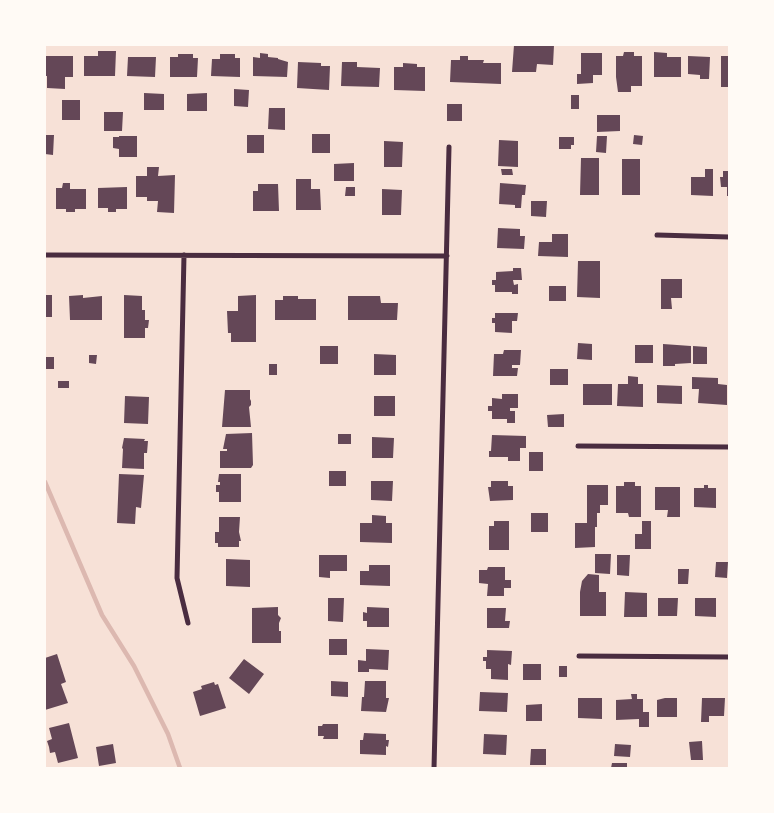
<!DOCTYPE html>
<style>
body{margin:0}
#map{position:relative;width:774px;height:813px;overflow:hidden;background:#f7e1d7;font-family:"Titillium Web",sans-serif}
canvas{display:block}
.frame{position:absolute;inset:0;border:46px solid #fffaf5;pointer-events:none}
</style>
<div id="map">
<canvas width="774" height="813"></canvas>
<div class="frame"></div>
</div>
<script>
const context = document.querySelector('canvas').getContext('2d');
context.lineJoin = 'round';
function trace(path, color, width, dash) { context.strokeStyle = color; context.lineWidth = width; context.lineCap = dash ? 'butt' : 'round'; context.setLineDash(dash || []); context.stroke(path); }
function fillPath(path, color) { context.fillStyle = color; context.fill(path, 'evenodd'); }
trace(new Path2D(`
 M45,482L102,615L134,666L168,734L180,768`), '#dcb8b0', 4.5);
fillPath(new Path2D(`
 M514,45H554L553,65L537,64L536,72H512Z
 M98,51H116L115,76H84V56H98Z
 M624,52H634V56H642V86H631V92H618L616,77V56H623Z
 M654,52L667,53V57H681V77H654Z
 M260,53L268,54V57L278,58V59L288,62L287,77L253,76V57L260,58Z
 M581,53H602V75H593V83L577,84V74H581Z
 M178,54H193V58H198L197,77H170V57H178Z
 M220,54H235V58H240V77L211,76L212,59H220Z
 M45,56H73V77H65V89L47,88V76H45Z
 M460,56H468V60H484L483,63H501V84L450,82L451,60H460Z
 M688,56L710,57L709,79H700V75L688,74Z
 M721,56H729V87H721Z
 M128,57H156L155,77L127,76Z
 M298,62L321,63V66H330L329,90L297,88Z
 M342,62H357V67L380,68L379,87L341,86Z
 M403,63L417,64V67H425V91L394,90V67H403Z
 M234,89L249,90L248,107L234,106Z
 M144,93L164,94V110H144Z
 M207,93V111H187V94Z
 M571,95H579V109H571Z
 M62,100H80V120H62Z
 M447,104H462V121H447Z
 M269,108H285V130L268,129Z
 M104,112H123L122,131H104Z
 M597,115H620V131L597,132Z
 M312,134H330V153H312Z
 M45,135H54L53,155L45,154Z
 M247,135H264V153H247Z
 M634,135L643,136L642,145L633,144Z
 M119,136H137V157H119V149L113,148V137H119Z
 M597,136H607L606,153L596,152Z
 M559,137H574V145H571V149H559Z
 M499,140L518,141V167L498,166Z
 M384,141L403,142L402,167H384Z
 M581,158H599V195H580Z
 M622,159H640V195H622Z
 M354,163V181H334V164Z
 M147,167H159L158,176L175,175L174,213L157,212L158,201H147V197H136V176H147Z
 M501,169H512L513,175H502Z
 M705,169H713V196L691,195V177H705Z
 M723,171H729V196H727V187H721L720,177H723Z
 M296,179H311V189H320L321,210H296Z
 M63,183H70V189H86V209H75V212H66V209H56V188H62Z
 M500,183L526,185L525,195H522L521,208H515V205L499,204Z
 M258,184H278L279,211H253V191H258Z
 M127,187V209H116V212H108V208H98V188Z
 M346,187H355V196H345Z
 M382,189L402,190L401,215H382Z
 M531,201H547L546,217L531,216Z
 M498,228L520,229V236H525L524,249L497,248Z
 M552,234H568V257L538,256L539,242H552Z
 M578,261H600V298L577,297Z
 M513,268H521L522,280H513L514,285L518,284V294H512V292H495V285H492V280H496V272L513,271Z
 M661,279H682V298H671L672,309H661Z
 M549,286H566V301H549Z
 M45,295H52V317H45Z
 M83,295V298L102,296V320H70L69,296Z
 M124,295L142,296V310H145V320H149L148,328H145V338H124Z
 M256,295V342H231V333H228L227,311H238V296Z
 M283,296H298V299H316V320H275V300H283Z
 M348,296H380L381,303H398L397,320H348Z
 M495,313H518L517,321H512V333L495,332V323H492V318H495Z
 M578,343L592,344V360L577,359Z
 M663,344L691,346V363L675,364V366H663Z
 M635,345H653V363H635Z
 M320,346H338V364H320Z
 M693,346L707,347V364H693Z
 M504,350H521L520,365H512V368H518L517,376H493L494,354H503Z
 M374,354L396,355V375H374Z
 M89,355H97L96,364L89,363Z
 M46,357H54V369H46Z
 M269,364H277V375H269Z
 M550,369H568V385H550Z
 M628,376L638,377V384H643V407L617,406L618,384H628Z
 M692,377L718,378V384L727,385V405L698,403L699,389H692Z
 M58,381H69V388H58Z
 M583,384H612V405H583Z
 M657,385L682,386V404L657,403Z
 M225,390H250V399L251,401V405L249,407L251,427H222Z
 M502,394H518V408H510V411H515V423H507V419H492V411H488V406H492V398L502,399Z
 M125,396L149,397L148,424L124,423Z
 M374,396H395V416H374Z
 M564,414V427H548L547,415Z
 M252,433L253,465L251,468H220V451H227V449H223L226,434Z
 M338,434H351V444H338Z
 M492,435L526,436V448H520V461H508V457H489V451H491Z
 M372,437L394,438L393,458H372Z
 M124,438L145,439L144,441H148L147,453H144V469L122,468L123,449L122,448Z
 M529,452H543V471H529Z
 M329,471H346V486H329Z
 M119,474L144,475L141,508L136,507L135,524L117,523Z
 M219,474H241V502H219V492H216V485H220V482H218Z
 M371,481H393L392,501L371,500Z
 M491,481H508V486H513V500L490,501L488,487H491Z
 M624,482H635V486H641V517H629L628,513H616V486H624Z
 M587,485H608V505H600V513H597V527H595V547L575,548V523H587Z
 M704,485H708V488H716V508L694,507V488H704Z
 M655,487H680V517H667L668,510H655Z
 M531,513H548V532H531Z
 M372,515L386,516V523H392V543L360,542V523H372Z
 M219,517H240L239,532L241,541H239V547H218V543H215V532H219Z
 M494,521H509V550H489V526H494Z
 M642,521H651V549H635V534H642Z
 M595,554H611L610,574L595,573Z
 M319,555H347V571H330V578L319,577Z
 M617,555H630L629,576L617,575Z
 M226,559L250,560V587L226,586Z
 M716,562H728L727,578L715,577Z
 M369,565H390V586L360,585V571H369Z
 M488,567H505V580H511V588H504V596H487L488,584L479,583V570H487Z
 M678,569H689L688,584H678Z
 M588,574L599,575V592H606V616H580V592L582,581Z
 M625,592L647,593V617H624Z
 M328,598H344L343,622L328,621Z
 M658,598H678L677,616H658Z
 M695,598H716V617L695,616Z
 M278,607V615L281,618L279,623V631H281V643H252V608Z
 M367,607L389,608V627H367V621H363V612L367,613Z
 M487,608H506L505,621H510L509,628H487Z
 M329,639H347V655H329Z
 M366,649L389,650L388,670L369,669V672H358V660L366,661Z
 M487,650L512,651L511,665L508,664V680L491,679V669H486V661H483V657H487Z
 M57,654L66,682L61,684L68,703L45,710V658Z
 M244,659L264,674L249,694L229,678Z
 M523,664H541V680H523Z
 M559,666H567V677H559Z
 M331,681L348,682V697L331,696Z
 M365,681H386V698H389L386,712L361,711L362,697H364Z
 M214,682L215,685L218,684L226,708L200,716L193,692L202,689L201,686Z
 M480,692L508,693L507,712L479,711Z
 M631,694H637V699H643V712H649V727H639V719L616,720V700L632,699Z
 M578,698H602V719L578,718Z
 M665,698H677V717H657V700Z
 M702,698H725L724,716H709V722H701Z
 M542,704V721H526V705Z
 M69,723L78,758L58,763L55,752L50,753L49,747L47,741L52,739L49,728Z
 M323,724H338V739H323L324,736H318V726H322Z
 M364,733L386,734V740H389L388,747L386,746V755L360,754V740H363Z
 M484,734L507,735L506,755L483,754Z
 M702,741L703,760H691L689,742Z
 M113,744L116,763L99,766L96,747Z
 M615,744L631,745L630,757L614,756Z
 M531,749H546V765H530Z
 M612,763H627V768H611Z`), '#644757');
trace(new Path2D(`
 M657,235L729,237
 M45,255L447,256
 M184,255L177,578L188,623
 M578,446L729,447
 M579,656L729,657
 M434,768L449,147`), '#4a2c40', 5);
</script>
